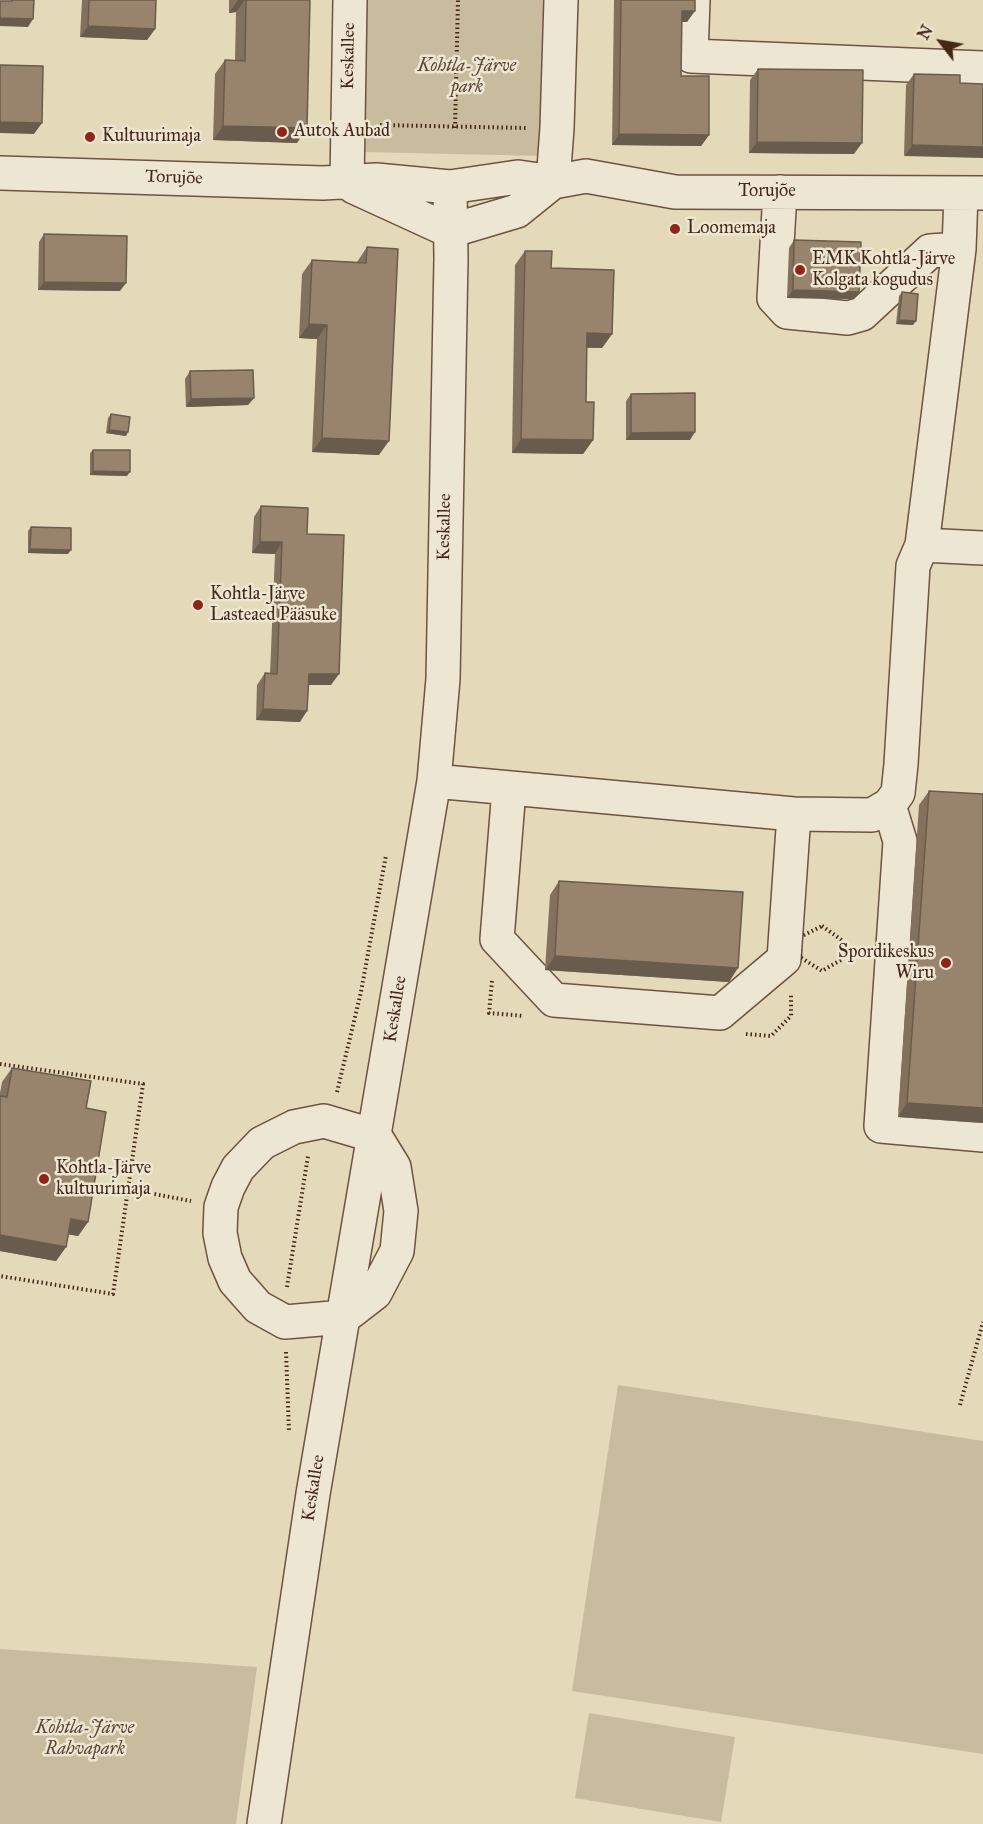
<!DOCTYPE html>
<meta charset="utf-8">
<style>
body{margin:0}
#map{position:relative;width:983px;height:1824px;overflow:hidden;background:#e4d9b9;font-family:"IM FELL Great Primer",serif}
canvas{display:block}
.north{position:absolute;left:911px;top:12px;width:60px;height:60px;-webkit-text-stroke:4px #ede6d2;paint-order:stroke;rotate:301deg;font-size:16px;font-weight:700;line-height:24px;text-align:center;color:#462618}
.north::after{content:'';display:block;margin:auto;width:21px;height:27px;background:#462618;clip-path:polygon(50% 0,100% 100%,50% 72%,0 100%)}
</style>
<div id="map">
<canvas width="983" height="1824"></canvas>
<div class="north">N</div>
</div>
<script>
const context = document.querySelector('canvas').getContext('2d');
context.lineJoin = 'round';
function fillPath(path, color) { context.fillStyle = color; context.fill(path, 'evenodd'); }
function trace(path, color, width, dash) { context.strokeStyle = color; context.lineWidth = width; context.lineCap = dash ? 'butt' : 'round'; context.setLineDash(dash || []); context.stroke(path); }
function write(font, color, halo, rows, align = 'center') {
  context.font = font + ' "IM FELL Great Primer",serif'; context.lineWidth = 5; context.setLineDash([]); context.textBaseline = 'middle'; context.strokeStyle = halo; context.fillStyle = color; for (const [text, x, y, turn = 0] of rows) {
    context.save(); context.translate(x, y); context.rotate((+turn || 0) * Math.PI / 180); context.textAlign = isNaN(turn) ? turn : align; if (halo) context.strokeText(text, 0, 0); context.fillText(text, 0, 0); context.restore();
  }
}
fillPath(new Path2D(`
 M367,0H547L543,156L363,152Z
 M618,1385L983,1441V1754L572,1691Z
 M0,1649L257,1667L236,1824H0Z
 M589,1713L735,1737L721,1822L575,1798Z`), '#c9bb9e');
const minor = new Path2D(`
 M693,0L691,56L983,68
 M0,173L323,183L376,180L450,187L518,177L553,182L586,176L675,192L983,193
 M553,182L557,128L561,0
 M347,183L350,0
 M354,187L450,231L517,211L553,182
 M780,192L774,298L787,312L848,318L862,314L930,251L959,249
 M961,194L959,249L922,545L983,548
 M434,781L794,814L872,815L889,805L898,793L901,764L913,566L922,545
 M509,789L497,939L554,1000L720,1013L784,959L794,814
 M889,805L900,841L881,1126L983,1135
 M324,1121L375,1136L394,1167L401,1211L397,1251L375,1293L344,1317L285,1322L258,1307L235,1281L225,1258L220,1233L221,1207L228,1187L238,1168L262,1143L294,1127Z
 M264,1824L313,1494L434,781L443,679L451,259L450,187`);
trace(minor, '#6e5340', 36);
trace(new Path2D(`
 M380,125L526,128
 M455,128L458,0
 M822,926L843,941L841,960L822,971L800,957V937Z
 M492,981L489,1013L524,1016
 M746,1034L771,1036L791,1016V995
 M0,1064L143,1084L113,1294L0,1276
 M337,1092L361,992L386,855
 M128,1189L191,1201
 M287,1287L308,1156
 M286,1352L289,1431
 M960,1405L983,1322`), '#462618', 4, [1.5, 3]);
trace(minor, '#ede6d2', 33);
fillPath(new Path2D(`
 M82,0H156L155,29L147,40L80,37Z
 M229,0H310L297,143L213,140L215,74L225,60H235L236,12L229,13Z
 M614,0H695L687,22H682L681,76L709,135L701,146L612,145Z
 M758,69L854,154L749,153L750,80Z
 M914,74L960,83L904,156L906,85Z
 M44,234L120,291L38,290L39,242Z
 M794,240L854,299L787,298L789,248Z
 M367,247L379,455L312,452L317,339L299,338L302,274L312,260L357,262Z
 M525,251L551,268L612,334L602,348H587L586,402L593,440L583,454L512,453L515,265Z
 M902,292L913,325L896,324L899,296Z
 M190,371L254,398L248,405L186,407L185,379Z
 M631,394L690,440H626V401Z
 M111,414L126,436L106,433L108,418Z
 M93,450L127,476L90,475V453Z
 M261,506L307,534L331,685H309L300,722L256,720L257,685L265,673L270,674L275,554L252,553L254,517Z
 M31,527L68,554L28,553V531Z
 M929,791L983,794V1123L898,1117L919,805Z
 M559,881L729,982L545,970L550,895Z
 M12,1068L86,1108L88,1222L78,1236L68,1234L66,1247L56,1261L0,1251V1093L2,1082Z`), '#83715d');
fillPath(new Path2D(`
 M238,0H245L236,12L229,13Z
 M682,11H695L687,22H674Z
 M0,18L33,19L28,27L0,26Z
 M88,26L155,29L147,40L80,37Z
 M0,122L42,123L34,134L0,133Z
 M223,126L307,128L297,143L213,140Z
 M619,134L709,135L701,146L612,145Z
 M757,142L862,143L854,154L749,153Z
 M912,145L983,147V158L904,156Z
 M44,282L126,283L120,291L38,290Z
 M793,290L859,292L854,299L787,298Z
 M899,320L916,321L913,325L896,324Z
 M309,324L327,325L317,339L299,338Z
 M587,333L612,334L602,348L577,347Z
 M254,398L248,405L186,407L191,399Z
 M109,430L128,432L126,436L106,433Z
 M695,432L690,440H626L631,433Z
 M322,438L389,441L379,455L312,452Z
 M521,439L593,440L583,454L512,453Z
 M93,471L130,472L127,476L90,475Z
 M260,542H282L275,554L252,553Z
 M30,549L71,550L68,554L28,553Z
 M309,674H339L331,685H302Z
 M263,709L307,711L300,722L256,720Z
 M555,956L738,968L729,982L545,970Z
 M907,1103L983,1108V1123L898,1117Z
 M71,1219L88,1222L78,1236L61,1233Z
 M0,1235L66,1247L56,1261L0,1251Z`), '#6a5c4c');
const building = new Path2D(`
 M12,0H34L33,19L0,18V1H12Z
 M89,0H156L155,29L88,26Z
 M246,0H310L307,128L223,126L225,60L245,61Z
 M621,0H695V11H682L681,76H709V135L619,134Z
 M0,65L43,66L42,123L0,122Z
 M758,69L863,70L862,143L757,142Z
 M914,74L960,75V83L983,84V147L912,145Z
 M44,234L127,236L126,283L44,282Z
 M794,240L861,242L859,292L793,290Z
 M367,247L398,249L389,441L322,438L327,325L309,324L312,260L366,263Z
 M525,251H552L551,268L614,270L612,334L587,333L586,402H594L593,440L521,439Z
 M902,292L918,294L916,321L899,320Z
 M253,370L254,398L191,399L190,371Z
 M695,393V432L631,433V394Z
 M111,414L130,417L128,432L109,430Z
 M93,450H130V472L93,471Z
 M261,506L308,508L307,534L344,535L339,674H309L307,711L263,709L265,673L277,674L282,542H260Z
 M31,527L71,528V550L30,549Z
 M929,791L983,794V1108L907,1103Z
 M559,881L743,892L738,968L555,956Z
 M12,1068L91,1081L86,1108L106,1112L88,1222L71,1219L66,1247L0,1235V1096L7,1097Z`);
fillPath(building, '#98836c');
trace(building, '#6a5c4c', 1.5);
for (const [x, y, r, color] of [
 [282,132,6,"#8f2418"],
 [90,137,6,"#8f2418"],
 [675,229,6,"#8f2418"],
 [800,270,6,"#8f2418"],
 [198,605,6,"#8f2418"],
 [946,963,6,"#8f2418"],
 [44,1179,6,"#8f2418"]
]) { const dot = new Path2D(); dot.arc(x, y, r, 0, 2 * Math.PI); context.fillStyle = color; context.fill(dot); trace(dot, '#ede6d2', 2); }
write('18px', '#462618', '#ede6d2', [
 ["Keskallee",349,56,-89],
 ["Torujõe",174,178,2],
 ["Torujõe",767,192],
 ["Keskallee",445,527,-89],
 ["Keskallee",396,1009,-81],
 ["Keskallee",314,1488,-81]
]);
write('italic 18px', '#604433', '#ede6d2', [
 ["Kohtla-Järve",467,67],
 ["park",467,88],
 ["Kohtla-Järve",85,1729],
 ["Rahvapark",85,1750]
]);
write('18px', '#462618', '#ede6d2', [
 ["Autok Aubad",294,132],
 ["Kultuurimaja",102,137],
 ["Loomemaja",687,229],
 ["EMK Kohtla-Järve",812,260],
 ["Kolgata kogudus",812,281],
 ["Kohtla-Järve",210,595],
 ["Lasteaed Pääsuke",210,616],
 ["Spordikeskus",934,953,"right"],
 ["Wiru",934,974,"right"],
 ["Kohtla-Järve",56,1169],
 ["kultuurimaja",56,1190]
], 'left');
</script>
